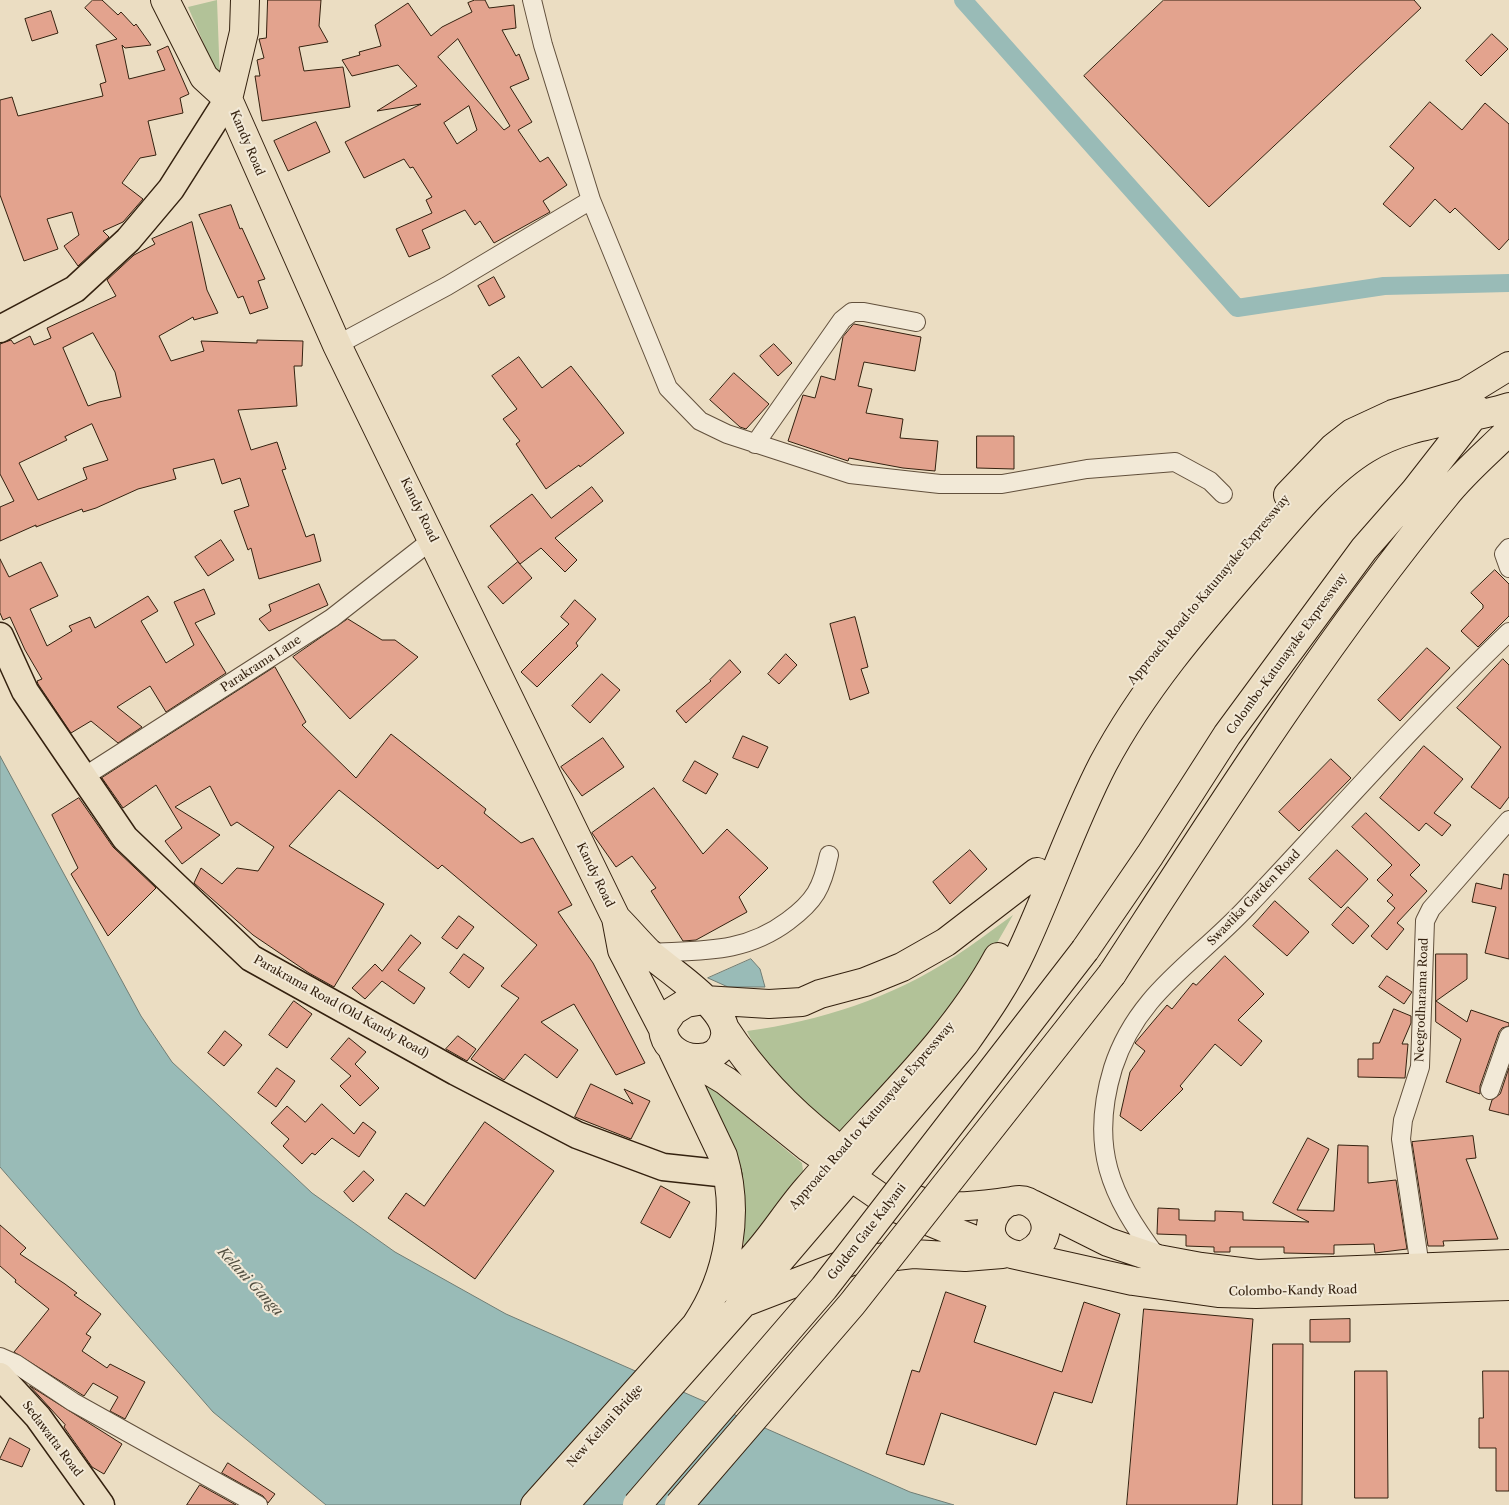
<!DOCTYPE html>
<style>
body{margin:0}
canvas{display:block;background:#ebddc2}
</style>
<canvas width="1509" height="1505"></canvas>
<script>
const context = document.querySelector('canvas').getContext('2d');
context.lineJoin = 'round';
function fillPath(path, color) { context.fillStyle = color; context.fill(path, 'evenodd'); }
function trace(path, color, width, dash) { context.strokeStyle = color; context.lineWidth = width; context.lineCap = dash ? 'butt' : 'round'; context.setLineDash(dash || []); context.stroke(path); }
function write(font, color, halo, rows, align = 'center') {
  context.font = font + ' "Libre Caslon Text",serif'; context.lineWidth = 4; context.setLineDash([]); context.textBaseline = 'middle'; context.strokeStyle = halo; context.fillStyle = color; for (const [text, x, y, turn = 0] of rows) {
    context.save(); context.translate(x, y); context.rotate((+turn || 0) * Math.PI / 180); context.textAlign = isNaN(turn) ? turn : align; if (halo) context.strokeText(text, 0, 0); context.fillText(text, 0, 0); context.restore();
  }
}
fillPath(new Path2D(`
 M217,0L220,81L188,7Z
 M1013,915L982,969L944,1021L838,1137C803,1104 767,1075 747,1031C820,1021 892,998 954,957C974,944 993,929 1013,915Z
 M695,1074L802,1163L803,1171L744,1247L743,1217Z`), '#b2c298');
const water = new Path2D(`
 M0,756L141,1016L172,1062L312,1193L395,1252L506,1314L910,1492L954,1505H326L213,1412L0,1167Z
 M751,959L760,969L765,987H728L708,978Z`);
fillPath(water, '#99bbb7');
trace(water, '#717d74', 1);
trace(new Path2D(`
 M963,0L1237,308L1384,286L1509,283`), '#99bbb7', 18);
const building = new Path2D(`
 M93,0H102L118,15L121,12L134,26L136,24L151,45L125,48L122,45L129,79L165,70L157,51L168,46L189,94L180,98L183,113L148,121L156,155L140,158L122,183L143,199L123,222L103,231L109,237L78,266L64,246L79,235L72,212L47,219L58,249L24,261L0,195V100L12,97L18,116L103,96L100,84L106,82L96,45L117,39L85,8Z
 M268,0H321L319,26L328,42L299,47L304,71L343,67L350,107L262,121L255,76H260L257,60L264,58L259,39L266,38Z
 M475,0H485L489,8L514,5L516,28L502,30L516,56L519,54L529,79L510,87L532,122L518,130L540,162L548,157L567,185L543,201L550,212L494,243L480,221L475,225L465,210L422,230L430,248L409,257L396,229L432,213L426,200L432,197L413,167L410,168L404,159L364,178L345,142L421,104L377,111L417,86L398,65L352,76L342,60L360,55L359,52L381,46L375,25L408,3L431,36L442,27L472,12L468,3ZM458,39L510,126L504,130L438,57ZM469,106L477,130L457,144L444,123Z
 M1164,0H1414L1421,8L1209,207L1084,76Z
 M51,11L58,33L32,41L25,19Z
 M1492,34L1508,49L1481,76L1466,61Z
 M1430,102L1462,130L1485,103L1509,124V239L1499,250L1455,208L1450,213L1435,199L1410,227L1383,204L1414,168L1390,147Z
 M316,122L330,152L288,171L274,141Z
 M231,205L240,229L242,228L265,279L258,281L268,308L250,314L243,296L238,298L199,215Z
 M192,222L207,290L218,313L194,320L193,317L159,336L171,361L204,351L201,341L257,343V340L303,341L302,366H294L297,406L238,410L251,450L277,442L286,469L282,470L306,537L314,534L321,561L259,579L251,548L248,550L234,511L249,506L240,478L222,484L214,459L173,469L176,479L138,489L96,508L83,512L82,509L36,527V525L0,541V507L14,501L0,474V344L11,340L14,344L30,336L34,345L51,338L47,328L116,296L107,280L134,255L155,244L152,239ZM93,333L115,372L121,397L99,402L88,406L63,348ZM92,424L108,460L83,468L87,479L38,500L19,463L67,440L65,437Z
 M494,277L505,297L489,306L478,286Z
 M854,324L921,337L915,371L864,362L858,386L872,389L866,413L903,419L900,438L938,441L935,471L903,468L849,458L848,461L788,441L803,395L815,398L821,376L835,380L843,337Z
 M774,344L792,363L778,376L760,356Z
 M519,357L542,388L571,366L624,433L580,467L579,465L546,489L516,444L520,441L503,419L517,409L492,376Z
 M734,373L769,404L746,429L740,427L710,400Z
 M977,436H1014V469L977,468Z
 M592,487L603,501L555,538L577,560L565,572L541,548L520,564L490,526L532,494L551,518Z
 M221,540L234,560L208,576L195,557Z
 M0,559L9,577L41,562L58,596L30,609L47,646L72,631L69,626L90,617L95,628L148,596L158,611L141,621L166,663L194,645L174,602L204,589L215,614L195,623L226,673L166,712L150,686L117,707L142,727L118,743L91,721L71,733L38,684L37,681L42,679L25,650L10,617L3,620L0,613Z
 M518,562L532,578L503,604L488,587Z
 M1495,570L1509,584V616L1478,647L1461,631L1483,608V605L1471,593Z
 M319,584L328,605L269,631L259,619L271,611L269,605Z
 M575,600L596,619L576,643L578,646L537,687L521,672L569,624L561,617Z
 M855,617L868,667L861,669L869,693L850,700L830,624Z
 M348,619L382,640H395L418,657L350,719L293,657Z
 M1427,648L1450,668L1400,721L1378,700Z
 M786,654L797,665L779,684L768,674Z
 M1503,659L1509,665V797L1500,809L1471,787L1501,747L1457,708Z
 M730,660L741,672L686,723L676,711L711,681L710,680Z
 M275,667L306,722L302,725L356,778L391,734L486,809L484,813L521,843L533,838L572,905L558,912L593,963L645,1063L616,1075L574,1004L541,1022L578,1050L557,1078L525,1054L504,1080L471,1059L519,998L501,986L537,945L442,865L438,869L339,790L289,846L384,904L334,987L309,973L253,935L194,883L201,868L222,884L237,868L258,871L274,847L237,822L231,826L210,786L175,807L220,835L182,864L165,841L182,828L156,785L123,808L102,778Z
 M602,674L620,690L590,723L572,706Z
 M743,736L768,747L758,768L733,758Z
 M603,738L624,767L582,796L561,767Z
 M1424,746L1463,779L1434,813L1451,825L1442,836L1426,823L1419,831L1380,798Z
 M1331,759L1351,778L1299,831L1279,812Z
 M695,761L718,774L706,794L683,781Z
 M654,788L703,854L727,829L768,868L739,897L747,912L696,940L683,941L651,891L656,888L632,856L616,867L592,833Z
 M79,798L113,847L156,888L108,936L71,874L78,868L52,815Z
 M1366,813L1420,865L1410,875L1427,891L1397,923L1404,929L1387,950L1371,936L1395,908L1387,901L1393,895L1377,880L1392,865L1352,827Z
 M970,850L987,869L950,904L933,882Z
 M1337,850L1368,879L1341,908L1309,879Z
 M1504,874L1509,875V959L1485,953L1496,907L1472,902L1476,883L1501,889Z
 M1275,901L1309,932L1287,956L1253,926Z
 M1348,907L1369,926L1353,944L1332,925Z
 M459,916L474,927L457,949L442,938Z
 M411,935L421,943L398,970L425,988L414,1004L382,981L365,999L352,988L375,964L382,971Z
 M464,954L484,968L469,988L450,973Z
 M1436,954H1467V979L1436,1001L1467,1022L1471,1010L1509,1023V1026L1502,1028L1499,1032L1480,1086V1094L1446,1082L1461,1039L1436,1022Z
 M1225,956L1264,994L1238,1020L1262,1041L1241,1066L1215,1044L1180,1086L1183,1089L1141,1131L1120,1116L1130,1072L1145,1051L1135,1043L1167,1005L1172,1009L1193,983L1196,985Z
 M1387,976L1412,992L1404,1004L1379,987Z
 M294,1001L312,1014L287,1048L269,1035Z
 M1394,1009L1411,1016V1023L1402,1044H1408L1405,1078L1358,1077V1059H1373V1043H1379Z
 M225,1031L242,1045L224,1066L208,1053Z
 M458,1036L476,1049L467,1061L446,1049Z
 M349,1038L366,1052L355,1064L379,1088L360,1106L340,1086L351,1076L331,1059Z
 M277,1068L295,1081L276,1107L258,1093Z
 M1509,1068V1115L1489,1110L1492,1100L1500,1094Z
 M591,1084L633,1104L624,1089L650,1101L631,1139L575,1117Z
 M322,1104L354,1134L363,1122L376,1132L359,1157L332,1138L315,1155L312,1153L302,1164L283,1146L289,1139L271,1123L287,1106L305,1122Z
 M485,1122L554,1171L475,1279L388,1218L406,1193L424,1206Z
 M1473,1136L1476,1158L1466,1159L1498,1239L1443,1241L1444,1246H1428L1412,1142Z
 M1308,1138L1329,1149L1297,1210L1334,1211L1338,1145L1368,1146V1183L1396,1180L1407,1249L1375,1253L1374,1244L1334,1245V1254L1284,1253V1247H1230V1252H1214V1247L1186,1246V1235L1157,1234L1158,1208L1179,1209V1220L1215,1221V1211L1243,1212V1220L1309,1222L1273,1203Z
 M364,1171L374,1180L353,1202L344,1192Z
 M661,1186L690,1202L670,1238L641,1223Z
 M0,1225L26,1248L20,1254L65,1284L77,1293L74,1295L101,1314L86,1334L91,1337L82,1351L107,1368L110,1364L145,1382L125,1419L110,1411L118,1397L93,1383L84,1396L14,1352L49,1309L15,1282L16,1280L0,1266Z
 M946,1292L986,1306L974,1342L1062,1372L1084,1302L1120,1314L1092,1403L1054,1392L1036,1445L941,1413L924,1465L886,1454L912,1370L919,1372Z
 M1144,1309L1253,1319L1237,1505H1127Z
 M1350,1319V1342H1310V1320Z
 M1273,1344H1303L1302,1505H1273Z
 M1355,1371H1387L1388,1498H1355Z
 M1483,1371H1509V1491H1496V1448H1479V1418H1483Z
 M30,1386L122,1444L104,1474L92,1467L64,1427L65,1425Z
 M10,1438L30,1449L22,1467L0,1459Z
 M228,1463L275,1494L268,1503L263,1496L222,1473Z
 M200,1485L236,1505H187Z`);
fillPath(building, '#e3a38e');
trace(building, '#34210f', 1);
const street = new Path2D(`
 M532,0L543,45L591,200L668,388L700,421L727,434L850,474L940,484H1002L1087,469L1175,462L1210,481L1223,494
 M337,345L447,286L591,200
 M755,444L842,320L852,312H864L916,322
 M1509,548L1504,554L1509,568
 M82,778L332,618L433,539
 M649,953C701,950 744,954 788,921C815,901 822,888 829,855
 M1490,1090L1509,1036
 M1157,1257C1110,1195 1089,1147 1113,1068C1137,993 1196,962 1247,907C1334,815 1418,719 1509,632
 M1420,1267L1401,1139L1403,1120L1420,1067L1425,921L1431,909L1509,820
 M0,1357L16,1364L73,1402L258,1505`);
const primary = new Path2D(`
 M0,329L75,289L128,240L171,189L228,99
 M0,636L25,691L125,838L251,958L456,1072L577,1135L663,1167L728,1174
 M0,1376L38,1417L101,1505`);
const highway = new Path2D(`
 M165,0L204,77L228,99L337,345L616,918L622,950L663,1029
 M228,99L244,32L245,0
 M1288,495L1334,447L1352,433L1393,414L1465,393L1509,366
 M616,918C627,929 637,941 648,952C666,969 729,1007 725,1036C720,1069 671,1062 664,1035C663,1031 663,1028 664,1024L673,1011L686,1003L704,1000L769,1004L802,1002L820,994L865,982L902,967L946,942L1037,872
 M1085,950L1150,855L1227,735L1364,549L1414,492L1478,410
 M1112,974C1218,811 1322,646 1445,496C1464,472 1488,452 1509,431
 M725,1029C753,1072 788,1109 829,1141
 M686,1057L726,1081L809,1148L896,1208L1007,1253
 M911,1198C946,1212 978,1205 1014,1201
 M1032,1204L1108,1242L1158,1259L1201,1267L1257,1274L1509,1264
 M1021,1256C1032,1252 1042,1246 1045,1233C1047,1225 1044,1215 1038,1209C1007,1178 965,1237 1012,1254L1133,1281L1218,1293L1256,1294L1509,1286
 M716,1291C725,1284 734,1277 742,1269C767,1246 785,1214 807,1189C871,1114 951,1044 998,957
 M748,1301L852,1261L913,1254L965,1257L1002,1254
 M535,1505L696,1325C729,1276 740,1213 723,1156L673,1051
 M564,1505L744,1302L965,1043C986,1013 1007,983 1022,950C1051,888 1072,824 1103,764C1144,687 1200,623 1257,557C1288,521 1326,473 1366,449C1409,422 1462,422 1509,407`);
trace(street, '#62503c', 20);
trace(primary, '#34210f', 29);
trace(highway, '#34210f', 30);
trace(street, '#f2e9d7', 18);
trace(primary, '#ebddc2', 26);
trace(highway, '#ebddc2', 28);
const highwayBridge = new Path2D(`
 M637,1505L824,1288L1085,950
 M679,1505L852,1304L1112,974`);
trace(highwayBridge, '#34210f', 30, []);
trace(highwayBridge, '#ebddc2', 28);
write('12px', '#34210f', '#f2e9d7', [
 ["Kandy Road",247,143,67],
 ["Kandy Road",419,510,64],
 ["Approach Road to Katunayake Expressway",1209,590,-50],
 ["Colombo-Katunayake Expressway",1287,654,-54],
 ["Parakrama Lane",261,664,-33],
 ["Kandy Road",595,875,64],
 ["Swastika Garden Road",1254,898,-46],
 ["Neegrodharama Road",1422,1000,-88],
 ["Parakrama Road (Old Kandy Road)",341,1007,29],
 ["Approach Road to Katunayake Expressway",872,1116,-49],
 ["Golden Gate Kalyani",867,1232,-52],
 ["Colombo-Kandy Road",1293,1291,-1],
 ["New Kelani Bridge",605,1426,-48],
 ["Sedawatta Road",52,1439,53]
]);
write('italic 14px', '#524f41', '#f2e9d7', [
 ["Kelani Ganga",250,1282,47]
]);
</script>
